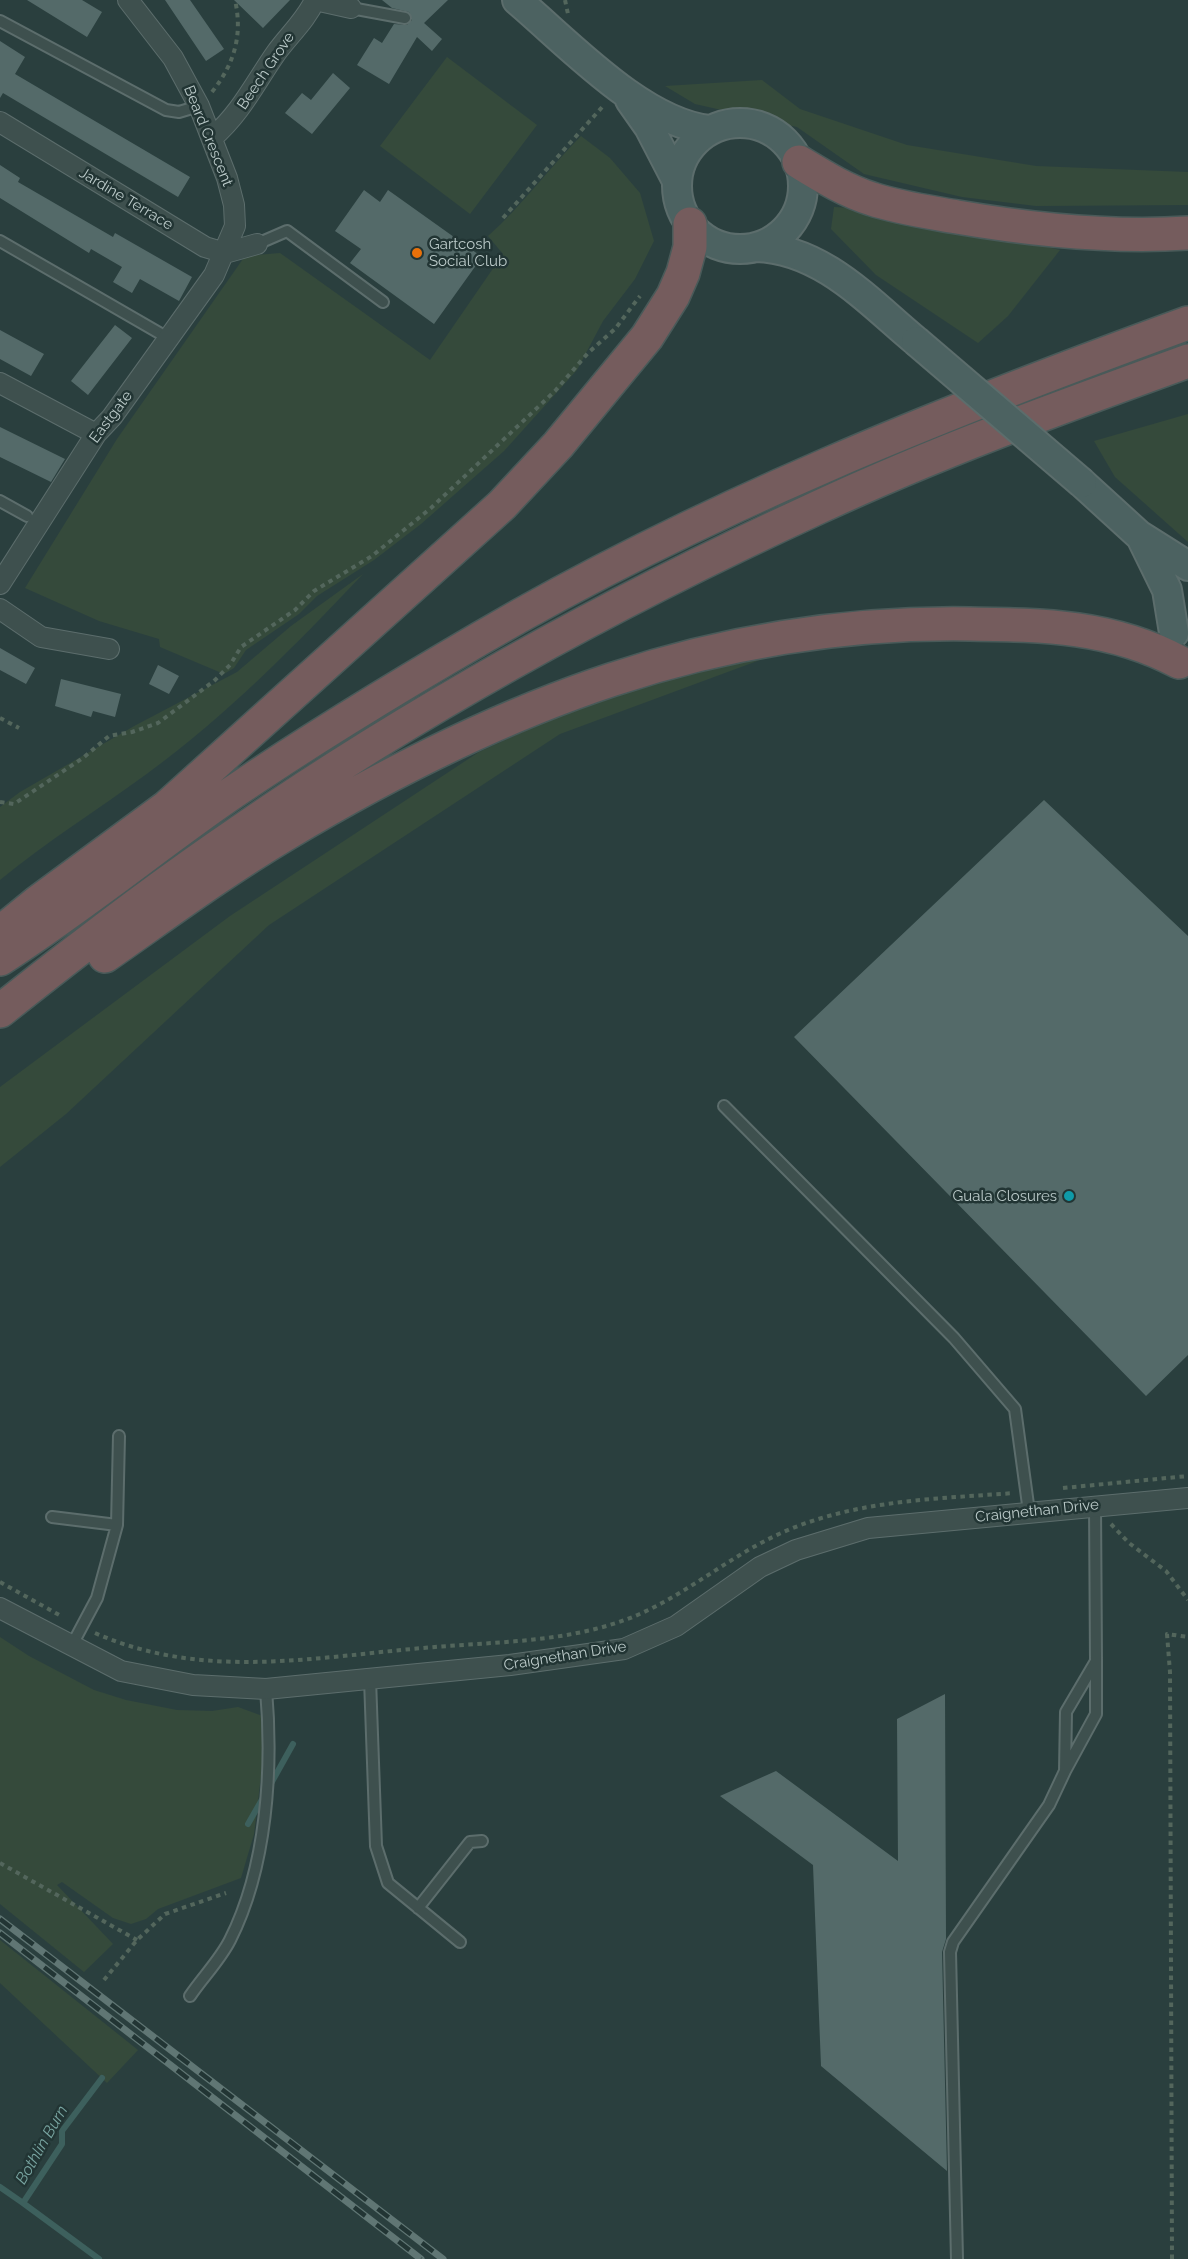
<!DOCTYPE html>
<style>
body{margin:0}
canvas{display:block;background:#2a3f3e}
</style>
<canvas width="1188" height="2259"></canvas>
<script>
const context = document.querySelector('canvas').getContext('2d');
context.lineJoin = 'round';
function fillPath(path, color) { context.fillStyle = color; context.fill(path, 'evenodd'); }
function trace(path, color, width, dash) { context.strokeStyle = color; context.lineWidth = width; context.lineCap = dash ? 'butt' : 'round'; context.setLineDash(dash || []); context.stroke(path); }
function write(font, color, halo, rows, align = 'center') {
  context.font = font + ' Raleway,sans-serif'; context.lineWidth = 5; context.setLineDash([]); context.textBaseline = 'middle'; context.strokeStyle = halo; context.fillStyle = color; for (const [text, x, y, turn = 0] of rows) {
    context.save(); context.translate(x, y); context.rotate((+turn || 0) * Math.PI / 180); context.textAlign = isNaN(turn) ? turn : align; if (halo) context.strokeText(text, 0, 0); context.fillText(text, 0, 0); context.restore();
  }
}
fillPath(new Path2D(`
 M447,57L537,125L470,214L380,146Z
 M762,80L800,109L907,145L1036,166L1188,172V205L1036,206L962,197L864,174L797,127L695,104L665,86Z
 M581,136L610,158L640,193L654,241L635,279L603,321L577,370L504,451L421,524L374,560L317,596L299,614L246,650L234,668L224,674L160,647L159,639L99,621L25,588L117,439L245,256L280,253L430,360L503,254L488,236C522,206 549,168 581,136Z
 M834,207C907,210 989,233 1060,250L1008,316L978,343L876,275L831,229Z
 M1188,414V542L1115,477L1094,441Z
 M363,574C296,645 227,715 148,773C99,809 47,841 0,880V807L20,792L136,725L237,672L291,626Z
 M760,660L560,734L269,925L66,1114L0,1167V1087L230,916L479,752L669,665Z
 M0,1637L29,1656L94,1690L126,1700L177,1710L212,1711L238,1707L268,1718L254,1834L241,1878L158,1909L146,1919L131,1924L113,1918L62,1882L57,1885L113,1944L84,1972L0,1904Z
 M0,1940L138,2050L107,2083L0,1983Z`), '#354a3b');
trace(new Path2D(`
 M269,1787L293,1744
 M248,1824L264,1796
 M0,2187L23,2203L62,2144V2131L102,2078
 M23,2203L99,2259`), '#3d605d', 6);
fillPath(new Path2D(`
 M27,0H82L102,12L87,37Z
 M165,0H190L224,49L206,61Z
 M234,0H290L263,28Z
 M382,0H448L424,23L442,39L432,51L417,37L389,84L357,65L374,38L382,43L394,24L407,25L412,20L409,12L392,8Z
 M0,41L25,57L15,74L190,177L178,197L3,93L0,98Z
 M333,73L350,88L312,134L285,113L302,93L311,100Z
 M0,165L20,178L18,182L113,237L115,233L192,277L179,301L140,279L132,293L113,282L122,267L91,249L89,253L0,198Z
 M364,190L380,202L388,190L482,257L434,324L350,263L361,249L335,231Z
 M115,325L132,338L88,395L71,381Z
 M0,330L44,354L31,376L0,359Z
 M0,427L65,459L51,482L0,457Z
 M0,648L35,668L26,684L0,670Z
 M158,665L179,676L169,694L149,684Z
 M61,679L121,694L115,717L93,711L91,717L55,706Z
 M1044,800L1188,936V1355L1146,1396L794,1037Z
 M945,1694L946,1939L942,1952L947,2171L821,2066L813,1865L720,1796L776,1771L898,1861L897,1719Z`), '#546a69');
const lane = new Path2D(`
 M351,8L405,18
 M0,21L166,110L179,112L199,106
 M0,241L168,338
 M257,244L287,231L383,302
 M0,501L27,516
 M724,1106L954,1338L1015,1409L1029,1512
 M1095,1505L1096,1661
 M52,1517L117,1525
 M72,1645L97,1598L117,1525L119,1436
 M1096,1661V1714L1065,1771L1066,1712Z
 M370,1679L376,1846L388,1883L460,1942
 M418,1908L470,1842L482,1841
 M190,1996C202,1978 220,1960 230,1940C267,1867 273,1769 266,1689
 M957,2259L950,1952L953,1942L1049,1805L1065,1771`);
const street = new Path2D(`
 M315,0L351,8
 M0,122L205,247L225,253L257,244
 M212,138C241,113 255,83 276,53C289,35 306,20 315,0
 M0,383L96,434
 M0,584L96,434L112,417L214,275L235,226L234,205L227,178L199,106L173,58L128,0
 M0,609L41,637L109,649
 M0,1608L121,1671L193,1685L266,1689L510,1665L624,1649L676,1626L760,1567L796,1550L868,1528L1188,1498`);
const secondary = new Path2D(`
 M517,0C569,44 641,122 709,130
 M630,100L649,127L677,181
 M677 186a63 63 0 1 1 126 0a63 63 0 1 1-126 0Z
 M756,247C822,249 868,301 916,341
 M1082,483L1139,535L1188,566
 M1142,539L1167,590L1174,633`);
const highway = new Path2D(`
 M799,162C822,176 846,191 872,199C899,208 929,212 957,217C1033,230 1111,238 1188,233
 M0,933L38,902L167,807L502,505L558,445L647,337L673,296L683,273L690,247V224
 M105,956C164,915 222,872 284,835C500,706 714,620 970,624C1044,625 1112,626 1179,662
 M0,959C80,908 154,847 232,793C313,738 397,687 481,638C703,508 947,411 1188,323
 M0,1011C79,948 158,887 241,831C423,705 619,599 819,507C939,451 1064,406 1188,361`);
trace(lane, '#5c6d6c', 14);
trace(street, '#5c6d6c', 22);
trace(secondary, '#5c6d6c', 32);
trace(highway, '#495a59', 36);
trace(new Path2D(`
 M565,0L568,14
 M212,92C234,64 243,36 235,0
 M503,218L604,105
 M0,718L19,728
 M0,802L14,804L83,758L109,736L132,732L158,723L214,681L230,665L241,647L295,610L314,591L372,556L431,508L555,391L588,353L615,329L640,296
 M1063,1488L1188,1476
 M1111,1524L1129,1543L1166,1571L1188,1600
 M0,1582L61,1616
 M95,1633C206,1682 318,1656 435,1647C495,1642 558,1642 616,1623C676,1604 722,1560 779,1534C853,1500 934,1499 1014,1493
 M0,1863L137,1940
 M104,1980L137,1940L165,1914L226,1893
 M1172,2259L1170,1672L1167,1634L1188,1637`), '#53665c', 4, [4.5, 4.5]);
trace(lane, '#3e504e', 10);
trace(street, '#3e504e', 20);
trace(secondary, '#4c6261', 28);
trace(highway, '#755c5d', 33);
const rail = new Path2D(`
 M0,1919L443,2259
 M0,1933L421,2259`);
trace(rail, '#607674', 7);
trace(rail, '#223534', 4.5, [14]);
const secondaryBridge = new Path2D(`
 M916,341L1082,483`);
trace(secondaryBridge, '#5c6d6c', 32, []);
trace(secondaryBridge, '#4c6261', 28);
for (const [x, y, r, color] of [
 [417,253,6,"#e8710a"],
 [1069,1196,6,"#0f9aa8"]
]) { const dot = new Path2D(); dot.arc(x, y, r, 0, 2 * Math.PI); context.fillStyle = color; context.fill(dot); trace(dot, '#223534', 2); }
write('15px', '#bbcac9', '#223534', [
 ["Beech Grove",266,71,-56],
 ["Beard Crescent",208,136,68],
 ["Jardine Terrace",126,199,31],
 ["Eastgate",111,417,-53],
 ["Craignethan Drive",1037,1511,-6],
 ["Craignethan Drive",565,1656,-9]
]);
write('15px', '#bbcac9', '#223534', [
 ["Gartcosh",429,244],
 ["Social Club",429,261],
 ["Guala Closures",1057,1196,"right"]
], 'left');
write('italic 16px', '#78a4a0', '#223534', [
 ["Bothlin Burn",42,2145,-60]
]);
</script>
